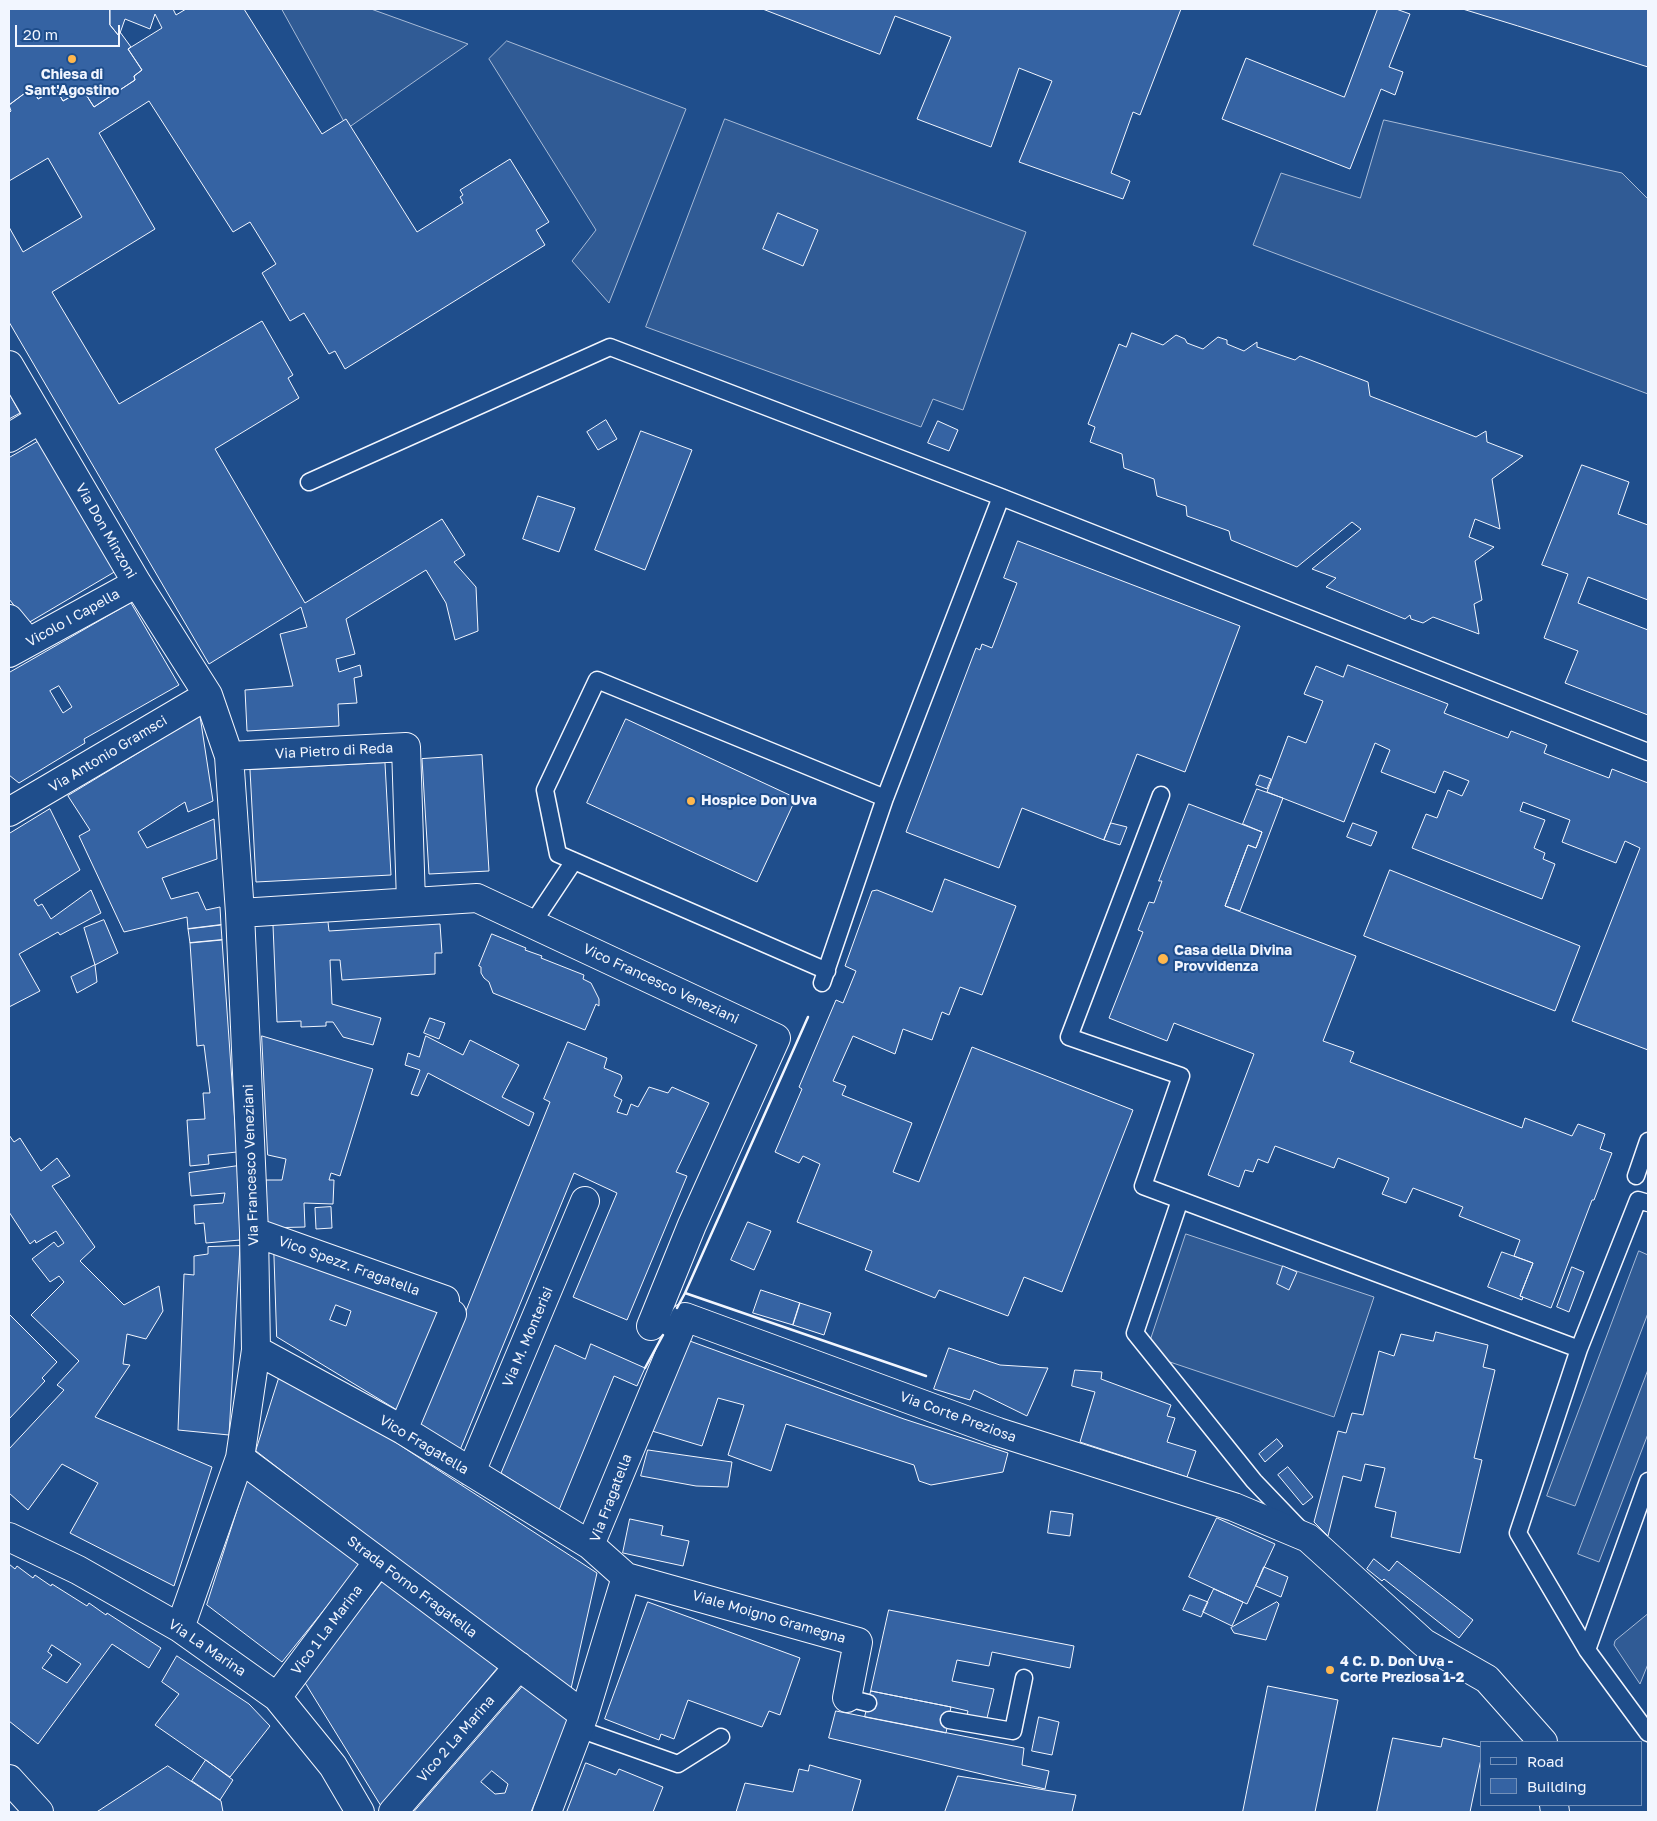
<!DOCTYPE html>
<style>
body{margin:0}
#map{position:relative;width:1657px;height:1821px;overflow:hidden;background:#1f4e8c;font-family:"Golos Text",sans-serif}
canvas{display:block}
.frame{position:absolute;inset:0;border:10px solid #f2f6ff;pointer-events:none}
.legend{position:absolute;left:1480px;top:1741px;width:162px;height:65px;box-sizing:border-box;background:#1f4e8c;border:1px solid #7391ba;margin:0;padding:6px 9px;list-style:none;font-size:15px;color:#f2f6ff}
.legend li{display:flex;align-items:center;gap:10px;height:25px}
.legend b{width:25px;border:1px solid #7391ba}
.scale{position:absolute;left:15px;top:25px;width:105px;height:22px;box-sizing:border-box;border:2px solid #f2f6ff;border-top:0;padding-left:6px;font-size:15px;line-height:18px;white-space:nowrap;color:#f2f6ff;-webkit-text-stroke:4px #1f4e8c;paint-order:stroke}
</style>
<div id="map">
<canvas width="1657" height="1821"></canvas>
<div class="frame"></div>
<ul class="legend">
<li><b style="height:6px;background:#1f4e8c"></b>Road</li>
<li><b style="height:14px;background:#3563a3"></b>Building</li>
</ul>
<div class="scale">20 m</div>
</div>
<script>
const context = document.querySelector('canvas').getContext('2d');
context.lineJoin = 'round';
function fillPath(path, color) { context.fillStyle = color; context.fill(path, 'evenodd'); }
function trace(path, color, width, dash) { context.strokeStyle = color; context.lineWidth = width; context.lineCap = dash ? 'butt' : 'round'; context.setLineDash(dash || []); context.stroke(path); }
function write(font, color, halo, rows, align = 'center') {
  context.font = font + ' "Golos Text",sans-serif'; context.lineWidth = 4; context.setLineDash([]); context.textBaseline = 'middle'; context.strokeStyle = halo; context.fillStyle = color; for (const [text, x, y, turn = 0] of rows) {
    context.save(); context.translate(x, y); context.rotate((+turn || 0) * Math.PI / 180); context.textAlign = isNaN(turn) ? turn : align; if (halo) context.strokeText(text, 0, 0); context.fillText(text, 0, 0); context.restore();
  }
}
const built = new Path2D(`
 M282,9H371L468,44L348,128Z
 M507,41L686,109L609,303L572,261L596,230L489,59Z
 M725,119L1026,232L963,410L933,399L921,427L646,327Z
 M1384,120L1622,173L1648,199V394L1253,245L1281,173L1360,198Z
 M1186,1234L1374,1297L1334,1417L1146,1354Z
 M1639,1251L1648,1255V1313L1575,1506L1547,1496Z
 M1648,1370V1434L1599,1562L1578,1554Z
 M1648,1614V1664L1640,1684L1614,1645L1615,1641Z`);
fillPath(built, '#305b95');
trace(built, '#a8bbd7', 1);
const building = new Path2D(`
 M9,9H110V25L119,36L120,32L131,47L128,49L142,70L134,76L135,80L94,107L83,90L63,101L56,89L38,99L34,91L31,94L29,90L9,105Z
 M110,9H173L176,15L186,9H244L322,134L346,119L417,232L463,203L460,197L463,195L460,190L510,159L549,222L536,230L545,245L345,369L335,351L329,354L304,313L290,321L262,273L276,264L250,222L233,232L149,101L99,133L155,229L52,292L119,404L262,321L293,375L288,378L299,398L215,449L305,603L442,519L465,555L454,562L476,587L478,631L455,640L446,603L426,570L346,619L355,654L336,659L339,672L360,665L362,676L354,678L357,703L338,704L339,726L247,731L245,690L293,686L280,634L307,627L301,607L209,664L9,322V227L23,252L82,217L48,158L9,181V113L11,111L9,105L29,90L31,94L34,91L38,99L56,89L63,101L83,90L94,107L135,80L134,76L142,70L128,49L162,28L155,14L150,29L125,19L119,36L110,25Z
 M763,9H1181L1140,115L1133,112L1111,173L1130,181L1123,199L1019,162L1052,81L1019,68L991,147L917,119L951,37L895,16L880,54Z
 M1378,9H1396L1410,14L1389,67L1403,72L1395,95L1381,89L1350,169L1222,119L1246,58L1344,97Z
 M1463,9H1648V67L1518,26Z
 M778,213L818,230L803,266L763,249Z
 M1132,333L1163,345L1176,335L1185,339L1187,343L1203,349L1218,337L1227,340V344L1244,351L1257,342V347L1295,360L1300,356L1368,382L1370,396L1476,437L1486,431L1487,442L1523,456L1492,479L1500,529L1475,519L1469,537L1494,547L1475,561L1482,600L1474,604L1479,634L1433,617L1423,623L1411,619L1410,615L1405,619L1326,587L1336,578L1312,569L1361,529L1352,522L1297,567L1231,540L1229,531L1187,516L1186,506L1157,496L1154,479L1124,468L1122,454L1090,442L1095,427L1088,424L1119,344L1126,347Z
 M9,393L20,413L9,419Z
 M606,420L617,439L598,450L587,432Z
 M938,421L958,430L949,451L928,443Z
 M641,431L692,450L645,570L595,550Z
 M39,441L116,571L28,623L9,599V458Z
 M1582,465L1629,482L1618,514L1648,525V600L1588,577L1578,603L1648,630V715L1565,683L1578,651L1544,638L1568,574L1542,565Z
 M538,496L575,508L559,552L523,539Z
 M1018,541L1240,626L1185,772L1137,754L1104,840L1022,808L999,868L906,832L976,648L980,650L982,644L992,648L1017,583L1004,578Z
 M131,603L179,685L84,739L85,743L19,783L9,775V673ZM59,686L72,707L63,713L50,691Z
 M1348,665L1448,704L1444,713L1508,738L1511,731L1547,745L1544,753L1609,778L1612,769L1648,783V1050L1572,1021L1640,848L1625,841L1616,863L1562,842L1570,820L1523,802L1520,811L1545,820L1534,848L1545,853L1543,859L1555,864L1542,899L1412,848L1426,814L1437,818L1448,790L1462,796L1469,781L1444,771L1435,793L1381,772L1390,750L1375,743L1344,822L1267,792L1288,736L1306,743L1323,701L1304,694L1316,666L1343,677Z
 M200,716L213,801L188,812L185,802L138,832L147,848L214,819L217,859L162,878L171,899L198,892L206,910L220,907L221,925L188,929L187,917L124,932L79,836L90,830L68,796Z
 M626,719L796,798L757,882L587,803Z
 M482,755L489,871L429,874L422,759Z
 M385,763L391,875L256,882L250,770Z
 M1260,775L1271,779L1267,789L1256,785Z
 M1257,789L1283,798L1240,911L1225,906L1248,845L1256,848L1262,832L1243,824Z
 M1189,804L1262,832L1256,848L1248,845L1225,906L1356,956L1323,1041L1354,1052L1350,1062L1522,1128L1525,1118L1572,1136L1578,1124L1605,1134L1600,1149L1612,1153L1594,1200H1592L1551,1308L1520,1296L1533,1263L1514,1256L1520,1240L1459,1216L1463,1207L1413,1188L1406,1203L1382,1194L1389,1178L1338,1158L1334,1168L1275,1146L1268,1163L1258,1159L1253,1172L1245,1170L1239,1187L1208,1175L1254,1054L1174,1023L1167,1041L1109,1018L1143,932L1138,930L1149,902L1154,903L1162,881H1159Z
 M50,809L80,870L34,900L38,906L42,904L51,919L91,890L101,913L60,935L58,932L19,954L40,991L9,1007V834Z
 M1111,823L1127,827L1120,845L1104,840Z
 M1353,823L1377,832L1371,846L1347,837Z
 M1390,870L1580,946L1555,1011L1364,936Z
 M945,879L1016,906L982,995L960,987L949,1015L942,1012L932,1040L903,1029L895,1054L853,1036L833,1081L846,1086L842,1095L912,1123L893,1172L919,1182L972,1047L1133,1110L1062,1292L1024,1277L1008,1316L939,1290L935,1298L865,1270L872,1251L797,1222L820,1164L803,1156L799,1163L775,1152L802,1089L799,1087L836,1000L843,1003L856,971L845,966L872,891L877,890L932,912Z
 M104,920L118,953L95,965L84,928Z
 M328,922L329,931L440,924L442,953H435V974L342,980L340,960H330L332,1004L381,1018L373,1045L343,1037L333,1022H326V1026L301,1027V1021L277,1022L273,925Z
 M221,925L222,940L190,943L188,929Z
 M492,934L526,948L525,950L542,956L541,958L584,975L583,979L591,983L599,999V1006L596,1004L585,1030L493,993L489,982L484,978L481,973V967L479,966Z
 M222,940L237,1152L208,1155L209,1164L190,1166L187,1120L205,1119L203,1093H210L204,1045L197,1046L190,943Z
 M95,965L97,982L77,993L71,977Z
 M430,1018L445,1023L439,1039L424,1033Z
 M262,1036L373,1069L340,1176L331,1173L329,1180H334L333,1204L304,1203L305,1227L264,1228L266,1180H282L286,1159L268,1155Z
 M426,1036L463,1055L470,1040L519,1065L502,1097L534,1113L529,1126L428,1073L418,1096L411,1094L420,1070L405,1065L408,1053L419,1057Z
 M568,1042L607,1058L604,1068L621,1075L622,1078L614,1096L622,1100L617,1112L627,1115L631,1104L638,1107L649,1087L668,1093L672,1087L709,1103L676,1172L687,1176L627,1320L573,1297L617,1193L574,1173L460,1450L420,1425L550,1102L544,1099Z
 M9,1135L14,1142L20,1138L41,1171L57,1158L70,1176L52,1186L95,1247L80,1261L124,1305L159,1286L163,1311L146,1339L127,1334L123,1364L130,1365L95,1417L212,1467L174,1586L70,1533L98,1483L62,1464L28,1510L9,1493V1449L64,1390L57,1385L79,1361L31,1315L64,1282L59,1276L50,1282L32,1259L54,1242L58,1247L64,1243L56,1231L36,1243L35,1240L30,1244L9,1212Z
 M238,1166L240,1240L206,1243L204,1223L195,1224L194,1205L223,1203L225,1193L191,1196L189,1173Z
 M331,1207L332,1228L316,1229L315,1208Z
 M748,1222L771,1231L754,1270L731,1260Z
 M240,1246L229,1435L178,1430L184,1274L194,1275V1256L208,1254V1247Z
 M274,1246L441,1306L397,1410L277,1337ZM336,1305L351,1311L346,1326L330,1320Z
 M1502,1252L1533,1263L1520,1296L1523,1297L1522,1300L1488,1287Z
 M1283,1266L1297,1272L1289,1290L1277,1284Z
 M1572,1267L1584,1272L1569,1312L1557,1307Z
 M761,1290L800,1303L793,1325L753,1313Z
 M800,1303L831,1313L824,1335L793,1325Z
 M9,1314L57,1362L42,1378L45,1381L9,1419Z
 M1436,1332L1488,1345L1483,1367L1495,1370L1474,1458L1482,1460L1460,1553L1391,1537L1396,1512L1375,1507L1385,1468L1365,1464L1361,1481L1343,1476L1328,1536L1314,1522L1338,1431L1346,1433L1352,1413L1363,1415L1379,1351L1394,1356L1401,1334L1433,1341Z
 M687,1340L904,1419L1008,1453L1003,1472L931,1485L919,1481L914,1465L786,1424L771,1471L728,1455L744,1405L718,1398L702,1446L652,1431Z
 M591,1344L645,1368L637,1386L614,1376L559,1510L501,1473L555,1345L585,1359Z
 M949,1348L1000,1365L1048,1368L1027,1416L974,1390L970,1400L934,1389Z
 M1075,1370L1102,1372L1101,1379L1171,1405L1167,1416L1175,1418L1167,1442L1196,1451L1187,1477L1080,1442L1095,1392L1072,1386Z
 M280,1375L378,1431L597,1573L570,1693L256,1451Z
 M1277,1439L1283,1446L1265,1462L1259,1454Z
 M648,1450L732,1462L728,1487L696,1486L641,1476Z
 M1288,1467L1313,1497L1303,1505L1278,1475Z
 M248,1477L361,1564L282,1662L207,1605Z
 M1051,1511L1073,1514L1070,1536L1048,1533Z
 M1217,1518L1275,1544L1247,1604L1189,1577Z
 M630,1519L663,1526L661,1535L689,1541L683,1566L623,1553Z
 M1374,1559L1389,1571L1397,1561L1473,1620L1459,1638L1384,1579L1382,1581L1367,1569Z
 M9,1564L15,1569L17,1566L33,1578L35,1575L51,1586L52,1584L87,1606L89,1603L106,1615L107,1613L161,1648L149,1668L112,1644L38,1744L9,1721ZM52,1645L81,1664L67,1683L42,1668L52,1655L48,1652Z
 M1264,1567L1288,1577L1281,1597L1256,1586Z
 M384,1580L499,1666L381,1806L304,1681Z
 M1214,1589L1243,1602L1232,1626L1203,1612Z
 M1190,1595L1208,1602L1201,1617L1183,1610Z
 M648,1602L800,1658L780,1715L769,1711L762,1727L688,1700L674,1739L661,1734L659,1740L605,1719Z
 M1277,1602L1279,1604L1266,1640L1234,1633L1231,1628Z
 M889,1610L1074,1646L1070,1668L992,1652L989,1666L957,1660L952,1681L994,1689L987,1718L967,1715L968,1711L951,1707L871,1691Z
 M177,1656L249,1704L270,1726L230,1777L155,1725L179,1694L162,1682Z
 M523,1686L569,1720L531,1812H414ZM492,1771L508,1784L505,1793L495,1794L481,1782Z
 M1268,1686L1338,1700L1315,1812H1243Z
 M871,1691L951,1707L946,1733L865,1717Z
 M836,1711L1024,1748L1022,1765L1049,1771L1045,1789L829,1738Z
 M1039,1717L1059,1722L1052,1755L1032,1751Z
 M1393,1738L1441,1747L1443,1738L1481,1747V1759L1470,1812H1377Z
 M206,1760L233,1780L220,1800L192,1781Z
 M586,1763L616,1775L619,1769L663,1787L653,1812H567Z
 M810,1765L861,1780L852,1812H736L745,1783L793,1792L799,1769L808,1771Z
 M168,1766L221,1801L223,1812H97Z
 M958,1776L1076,1795L1072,1812H945Z`);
fillPath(building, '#3563a3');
trace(building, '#f2f6ff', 1);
const lane = new Path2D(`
 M309,482L610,347L1001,497L1648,752
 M1161,795L1069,1037L1181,1076L1143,1186L1579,1349
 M532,924L574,861
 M827,971L558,854L545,790L597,680L885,798
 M822,983L885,798L1001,497
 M1636,1176L1648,1141
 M1180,1200L1135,1333L1254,1481L1300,1529
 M1648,1481L1587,1650L1648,1733
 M1587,1650L1518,1533L1579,1349L1638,1200L1648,1203
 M847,1698L868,1703
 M949,1720L1013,1731L1024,1678
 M579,1729L678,1764L721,1737`);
const street = new Path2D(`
 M9,365L137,583L208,695L229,756L240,913L254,1232L256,1350L240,1458L180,1628
 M9,438L40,419
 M9,619L28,642
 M9,653L137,583
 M229,756L406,747L411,902
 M9,812L208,695
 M240,913L477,898L776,1038L692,1225L651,1326
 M254,1232L445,1300
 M256,1350L403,1430L590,1545
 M403,1430L452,1314
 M240,1458L584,1715
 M471,1472L585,1201
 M9,1537L78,1570L180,1628L277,1697L333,1766L360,1812
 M277,1697L378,1562
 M847,1698L858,1642L626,1577L590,1545L685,1317L998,1432L1234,1507L1308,1538L1424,1643L1487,1679L1543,1742
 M9,1779L39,1812
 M1554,1805L1555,1812
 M393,1812L519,1666
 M547,1812L584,1715L626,1577`);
trace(lane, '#f2f6ff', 19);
trace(street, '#f2f6ff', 30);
trace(lane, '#1f4e8c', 16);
trace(street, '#1f4e8c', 28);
trace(new Path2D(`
 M808,1017L685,1293L926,1376
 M677,1308L685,1293
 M645,1368L663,1335`), '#f2f6ff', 2.5);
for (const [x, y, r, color] of [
 [72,59,5,"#ffb74d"],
 [691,801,5,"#ffb74d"],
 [1163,959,6,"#ffb74d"],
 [1330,1670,5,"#ffb74d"]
]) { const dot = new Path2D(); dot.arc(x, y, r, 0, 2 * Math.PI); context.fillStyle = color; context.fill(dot); trace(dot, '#1f4e8c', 2); }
write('bold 14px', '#f2f6ff', '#1f4e8c', [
 ["Chiesa di",72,75,"center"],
 ["Sant'Agostino",72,91,"center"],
 ["Hospice Don Uva",701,801],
 ["Casa della Divina",1174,951],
 ["Provvidenza",1174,967],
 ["4 C. D. Don Uva -",1340,1662],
 ["Corte Preziosa 1-2",1340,1678]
], 'left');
write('14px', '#f2f6ff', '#1f4e8c', [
 ["Via Don Minzoni",106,531,60],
 ["Vicolo I Capella",73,618,-29],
 ["Via Pietro di Reda",334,751,-3],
 ["Via Antonio Gramsci",108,754,-31],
 ["Vico Francesco Veneziani",661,984,25],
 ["Via Francesco Veneziani",251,1165,-92],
 ["Vico Spezz. Fragatella",349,1266,20],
 ["Via M. Monterisi",528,1337,-67],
 ["Via Corte Preziosa",958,1417,20],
 ["Vico Fragatella",424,1445,31],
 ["Via Fragatella",611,1498,-69],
 ["Strada Forno Fragatella",412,1587,37],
 ["Viale Moigno Gramegna",769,1617,16],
 ["Vico 1 La Marina",327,1630,-53],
 ["Via La Marina",207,1648,34],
 ["Vico 2 La Marina",456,1739,-49]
]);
</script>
